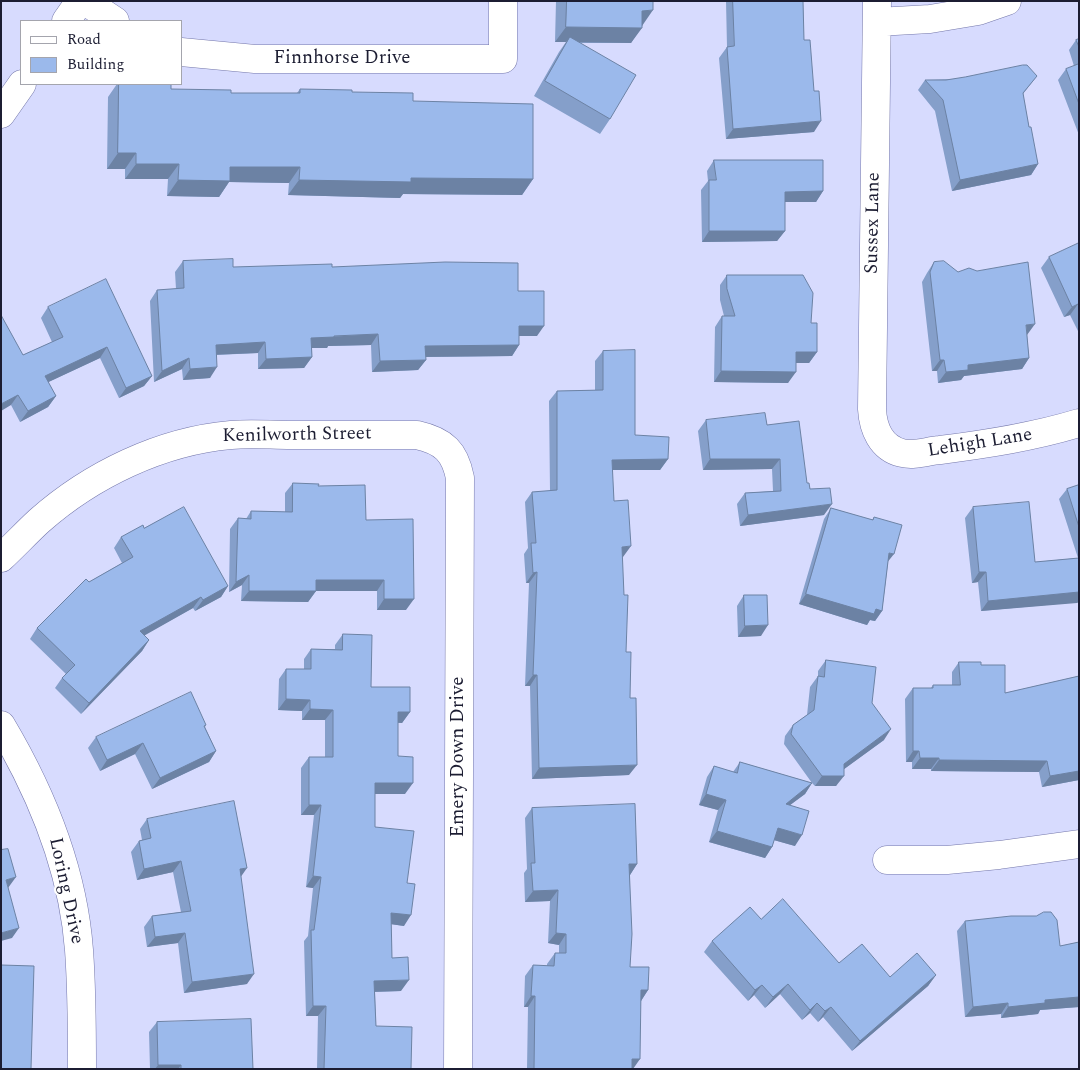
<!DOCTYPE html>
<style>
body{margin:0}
#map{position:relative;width:1080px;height:1070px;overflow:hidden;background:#d7dbfe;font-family:Spectral,serif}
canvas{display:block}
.frame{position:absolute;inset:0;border:2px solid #1c1d32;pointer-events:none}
.legend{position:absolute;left:20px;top:20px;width:162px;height:65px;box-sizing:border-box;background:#fff;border:1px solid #a4a5ad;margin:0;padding:6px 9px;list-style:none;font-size:15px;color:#1c1d32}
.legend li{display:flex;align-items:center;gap:10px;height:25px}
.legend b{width:25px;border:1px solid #a4a5ad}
</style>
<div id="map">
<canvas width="1080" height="1070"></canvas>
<div class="frame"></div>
<ul class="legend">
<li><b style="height:6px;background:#fff"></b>Road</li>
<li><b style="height:14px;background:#9bb9eb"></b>Building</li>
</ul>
</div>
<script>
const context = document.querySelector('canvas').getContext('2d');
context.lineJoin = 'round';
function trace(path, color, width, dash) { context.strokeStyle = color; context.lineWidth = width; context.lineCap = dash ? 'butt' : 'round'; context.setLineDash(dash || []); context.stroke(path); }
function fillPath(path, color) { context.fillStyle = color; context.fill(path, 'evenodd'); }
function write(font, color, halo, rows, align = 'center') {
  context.font = font + ' Spectral,serif'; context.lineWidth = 4.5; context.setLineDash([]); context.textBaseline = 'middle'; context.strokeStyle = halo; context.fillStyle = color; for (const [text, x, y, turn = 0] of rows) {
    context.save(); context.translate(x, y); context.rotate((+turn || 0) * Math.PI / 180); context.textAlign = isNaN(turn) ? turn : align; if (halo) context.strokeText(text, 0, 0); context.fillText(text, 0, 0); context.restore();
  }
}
const minor = new Path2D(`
 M85,1L115,21
 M877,1L872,409C873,428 881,448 902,453C915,456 927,451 940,450C987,444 1033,437 1079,423
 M877,22L930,19L978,11L1007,1
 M181,52L255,59H503V1
 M1,558C14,546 26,533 39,521C91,475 161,441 231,435C250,433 271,435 291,435C333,435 375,435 417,435C444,441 455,452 460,478L458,1069
 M1,725C42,794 73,870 79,950C82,990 82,1029 82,1069
 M887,860H947L999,855L1079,844`);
const major = new Path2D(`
 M66,21L80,1
 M1,114L22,84`);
trace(minor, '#7376aa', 29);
trace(major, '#7376aa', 29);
trace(minor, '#fff', 28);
trace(major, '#fff', 28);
fillPath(new Path2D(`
 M556,1H653L642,26L631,43H580L610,119L600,134L534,96L559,52L566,42H555Z
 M726,1H803L804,40L814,132L726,139L719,58L727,47Z
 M1079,39V135L1058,80L1066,69L1074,66L1069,50L1076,40Z
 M1037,76L1023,94L1029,127L1038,164L1031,175L952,191L935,111L918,90L925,80Z
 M117,84H171V89L231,93H297L300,89L352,92L413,101L533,179L522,195L403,194L400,198L288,195L289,183L229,182L219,197L167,196L168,179H125V169H107L108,97Z
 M714,160L823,191L816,202H785V231L777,241L702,242L701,190L708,181L707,171Z
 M1079,243V331H1078L1070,315L1064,317L1041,268L1049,257Z
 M183,261L233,267H332L518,291L537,336H519V345L512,356L425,357L426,360L418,370L372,372L371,345L328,346L327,348H312V357L304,368L258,369V353L216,355L210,378L183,380L182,369L154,382L150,301L157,290L176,289L175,272Z
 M934,262L1027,335L1029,358L1022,369L964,376L961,380L938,383L937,371H932L922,282L927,273Z
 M727,275L811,323L817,352L809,363H796L788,383L714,382L715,327L722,316H724L720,300V285Z
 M48,307L152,376L144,386L119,398L100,358L48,382L56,396L48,407L20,422L11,405L23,355L52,342L41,318Z
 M603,351L635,435L668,459L660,470H612L614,501L623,557H622L626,652L630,698L629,775L532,779L530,686H525L529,583H526L524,554L528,548L525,502L532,492L550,491L549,401L557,391L595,390V361Z
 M706,420L767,425L807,483L824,515L740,526L737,504L745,493L773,491L772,469L703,470L698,431Z
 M293,483L318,486L366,520L406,610H377V591H316L308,602L241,601L242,585L229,592L230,529L238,518L246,519L251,511L285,512V493Z
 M1079,485V602L981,611L978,582L972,583L965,518L973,507L1035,562L1078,558L1059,499L1067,489Z
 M831,508L872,520L874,517L888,563L882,611L875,621L870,620L867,625L799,604L824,519Z
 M144,528L228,586L221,597L195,611L193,608L144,635L149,640L142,651L81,714L55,688L62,678L66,674L30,639L37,628L89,582L122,563L114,548L121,537Z
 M744,595L761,636L738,637L737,606Z
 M343,634L371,687L410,712L402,723H398V756L405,794H375V827L407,883L404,926L391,924L392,958L401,991L375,992L376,1026L411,1069H317L318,1016H306L304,941L308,936L313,888L306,887L314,815H301V768L309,757H325V720H302V711L278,710L279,679L286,669H304V659L311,649H335V645Z
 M826,660L872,703L884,740L844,769L836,786H815L812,783L805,794L790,805L795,846L774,840L772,847L765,858L709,842L718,810L699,805L707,777L714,766L733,772L740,762L812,783L784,744L785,736L793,725L807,715L810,687L818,676V671Z
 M959,662L981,665L1005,693L1079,676V780L1042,787L1039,772L931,771V769H912V762H906L905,699L913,688H931L933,685H952V672Z
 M206,725L205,727L216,751L209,762L152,789L135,754L100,771L88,748L96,737Z
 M532,808L637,864L630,875V967L648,990L641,1001L633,1069H527L528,1007H524L525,976L533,965L547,966V964L555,953H559V945L548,943L550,901L525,902L524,873L527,869L525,818Z
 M147,819L241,876L247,984L184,993L178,943L147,947L144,927L152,916L181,912L173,872L137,880L131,852L139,841L142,840L140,829Z
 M761,919L839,963L890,977L936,975L928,986L852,1051L823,1017L818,1022L810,1013L802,1020L780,994L765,1008L754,995L748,1001L704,952L712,941Z
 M965,921L1060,946L1079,942V1007L1040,1010L1038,1014L1001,1018V1014L965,1017L957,931Z
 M157,1022L253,1069H150L149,1032Z`), '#859fca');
fillPath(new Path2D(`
 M653,10L642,26V11Z
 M566,27L642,28L631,43L567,42L570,37L566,42H555Z
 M821,121L814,132L726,139L733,129Z
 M118,153H136L125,169H107Z
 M136,164H179L168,179H125Z
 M1038,164L1031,175L952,191L960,180Z
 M230,167H300L289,183L229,182L219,197L167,196L178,180Z
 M411,178L533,179L522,195L403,194L400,198L288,195L299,180Z
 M823,191L816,202H777L785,192Z
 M709,231H785L777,241L702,242Z
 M1078,304L1070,315L1064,317L1072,307Z
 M1035,324L1027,335L1026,325Z
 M519,326H544L537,336H511Z
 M378,334L371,345L328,346L327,348H304L311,338Z
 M265,342L258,353L208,355L216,345Z
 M519,345L512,356L418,357L425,346Z
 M107,347L100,358L38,387L45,376Z
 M796,352H817L809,363H789Z
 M312,357L304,368L258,369L266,359Z
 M189,358L182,369L154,382L162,371Z
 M1029,358L1022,369L964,376L961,380L938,383L946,372L968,365Z
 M426,360L418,370L372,372L380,361Z
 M940,360H944L937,371H932Z
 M217,367L210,378L183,380L190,369Z
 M721,371L796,372L788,383L714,382Z
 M152,376L144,386L119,398L126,388Z
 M18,395L11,405L1,411V404Z
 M56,396L48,407L20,422L28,411Z
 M668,459L660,470H604L612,460Z
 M710,459H780L772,469L703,470Z
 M832,504L824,515L740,526L748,515Z
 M631,546L623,557H614L622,547Z
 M889,553L894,554L886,564Z
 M537,572L529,583H526L533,573Z
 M979,572H986L978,582L972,583Z
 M249,575L242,585L229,592L236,582Z
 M316,580H384L377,591H308Z
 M228,586L221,597L195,611L203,600Z
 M249,591H316L308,602L241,601Z
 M1079,592V602L1077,603L981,611L988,601Z
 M806,594L876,609L882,611L875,621L870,620L867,625L799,604Z
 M201,597L193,608L133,642L140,631Z
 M384,599H414L406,610H377Z
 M768,625L761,636L738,637L745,626Z
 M149,640L142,651L81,714L89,703Z
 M533,675H537L530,686H525Z
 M286,699L310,700L302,711L278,710Z
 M310,709L333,710L325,720H302Z
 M398,712H410L402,723L391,722Z
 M891,729L884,740L836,775L844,764Z
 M143,743L135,754L100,771L107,760Z
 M216,751L209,762L152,789L160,778Z
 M913,751H919L912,762H906Z
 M920,758H939L931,769H912Z
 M939,760L1047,761L1039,772L931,771Z
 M637,765L629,775L532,779L539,768Z
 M1079,771V780L1042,787L1050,776Z
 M822,776H844L836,786H815Z
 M375,783H413L405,794H368Z
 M812,783L805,794L778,814L786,804Z
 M706,794L726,800L718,810L699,805Z
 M309,805H321L314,815H301Z
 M778,828L802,835L795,846L770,839Z
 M717,831L772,847L765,858L709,842Z
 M181,861L173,872L137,880L144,869Z
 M629,864H637L630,875Z
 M247,868L240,878V869Z
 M313,876L321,877L313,888L306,887Z
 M16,877L8,888L6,880Z
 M558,890L550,901L525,902L533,891Z
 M391,913L411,915L404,926L383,923Z
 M19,928L12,938L1,941V933Z
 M185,933L178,943L147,947L155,937Z
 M556,933L566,934L559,945L548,943Z
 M254,974L247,984L184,993L192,982Z
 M936,975L928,986L852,1051L860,1041Z
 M409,980L401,991L367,992L374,981Z
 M788,984L780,994L765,1008L773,997Z
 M762,985L754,995L748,1001L755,990Z
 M641,990H648L641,1001Z
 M531,996H535L528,1007H524Z
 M1079,997V1007L1040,1010L1038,1014L1001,1018L1008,1007L1045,1000Z
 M817,1003L810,1013L802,1020L810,1010Z
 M1008,1003L1001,1014L965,1017L973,1007Z
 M313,1006H326L318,1016H306Z
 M831,1007L823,1017L818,1022L825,1011Z
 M632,1059H640L633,1069H625Z
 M158,1065H181L178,1069H155Z`), '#6c82a4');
const building = new Path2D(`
 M567,1H653V10L642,11V28L566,27Z
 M733,1H803L804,40H810L814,91H819L821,121L733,129L727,47L734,46Z
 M570,37L636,75L610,119L545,81Z
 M1079,39V47L1076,40Z
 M1079,64V104L1066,69Z
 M1023,65H1027L1037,76L1023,93L1029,127H1031L1038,164L960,180L943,100L925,80H946L965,77Z
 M119,84H171V89L231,90V93H300V89L352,90V92L413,93V101L533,104V179L411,178V182L299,180L300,167H230V181L178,180L179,164H136V153H118Z
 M714,160H823V191L785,192V231H709V180H716Z
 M1079,243V306L1078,304L1072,307L1049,257Z
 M233,259V267L332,264V267L445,262L518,263V291H544V326H519V345L425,346L426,360L380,361L378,334L334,336V337L311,338L312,357L266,359L265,342L216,345L217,367L190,369L189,358L162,371L157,290L184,288L183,261Z
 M944,261L958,272L969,268L977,271L1028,262L1035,324L1026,325L1029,358L968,365V370L946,372L944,360H940L930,272L934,262Z
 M727,275H803L813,293L811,323H817V352H796V372L721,371L722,316H735L727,289Z
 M106,279L152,376L126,388L107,347L45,376L56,396L28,411L18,395L1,404V315L23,355L63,337L48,307Z
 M635,350V435L669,437L668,459L612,460L614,501L628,500L631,546L622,547L624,595H628L626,652H631L630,698H636L637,765L539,768L537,675H533L537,572L533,573L531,543H536L532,492L557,490V391L603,390V351Z
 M765,413L767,425L799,421L807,483H809L810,489L830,488L832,504L748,515L745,493L781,491L780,459H710L706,420Z
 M293,483L319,484L318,486L365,485L366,520L413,519L414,599H384V580H316V591H249V575L236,582L238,518L251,519V511L292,512Z
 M1079,485V527L1067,489Z
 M1029,502L1035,562L1079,558V592L988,601L986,572H979L973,507Z
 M184,507L228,586L203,600L201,597L140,631L149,640L89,703L62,678L75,665L37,628L86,579L89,582L133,557L121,537L143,525L144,528Z
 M831,508L873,520L874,517L902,525L894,554L889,553L882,611L876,609L874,614L806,594Z
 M744,595H767L768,625L745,626Z
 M343,634L372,635L371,687H410V712H398V756L413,757V783H375V827L414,831L407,883L415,884L411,915L391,913L392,958L408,957L409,980L374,981L376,1026L412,1027L411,1069H324L326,1006H313L311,930H314L321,877L313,876L321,805H309V757H333V710L310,709V700L286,699V669H311V649L342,650Z
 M826,660L876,667L872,703L891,729L844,764V776H822L791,734L793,725L814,710L818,676L824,677Z
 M959,662H981V665H1005V693L1079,676V771L1050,776L1047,761L939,760V758H920L919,751H913V688H933V685H960Z
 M191,692L206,725L204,726L216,751L160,778L143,743L107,760L96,737Z
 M740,762L812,783L786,804L809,811L802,835L778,828L772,847L717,831L726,800L706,794L714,766L737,773Z
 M234,801L247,868L240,869L254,974L192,982L185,933L155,937L152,916L191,911L181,861L144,869L139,841L151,838L147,819Z
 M635,804L637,864H629L632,934L630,967H649L648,990H641L640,1059H632V1069H534L535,996H531L533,965L554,966L555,953H566V934L556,933L558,890L533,891L531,863H535L532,808Z
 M8,849L16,877L6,880L19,928L1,933V850Z
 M783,899L839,963L862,944L890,977L917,953L936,975L860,1041L831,1007L825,1011L817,1003L810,1010L788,984L773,997L762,985L755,990L712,941L750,907L761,919Z
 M1044,912H1051L1057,920L1060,946L1079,942V997L1045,1000V1003L1008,1007V1003L973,1007L965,921L1011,916H1036Z
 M1,965L34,966L31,1069H1Z
 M251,1019L253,1069H181V1065H158L157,1022Z`);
fillPath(building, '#9bb9eb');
trace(building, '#6c82a4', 1);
write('19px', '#1c1d32', '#fff', [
 ["Finnhorse Drive",342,59],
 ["Sussex Lane",874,223,-89],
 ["Kenilworth Street",297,436,-1],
 ["Lehigh Lane",980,444,-9],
 ["Emery Down Drive",459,757,-90],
 ["Loring Drive",65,891,78]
]);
</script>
